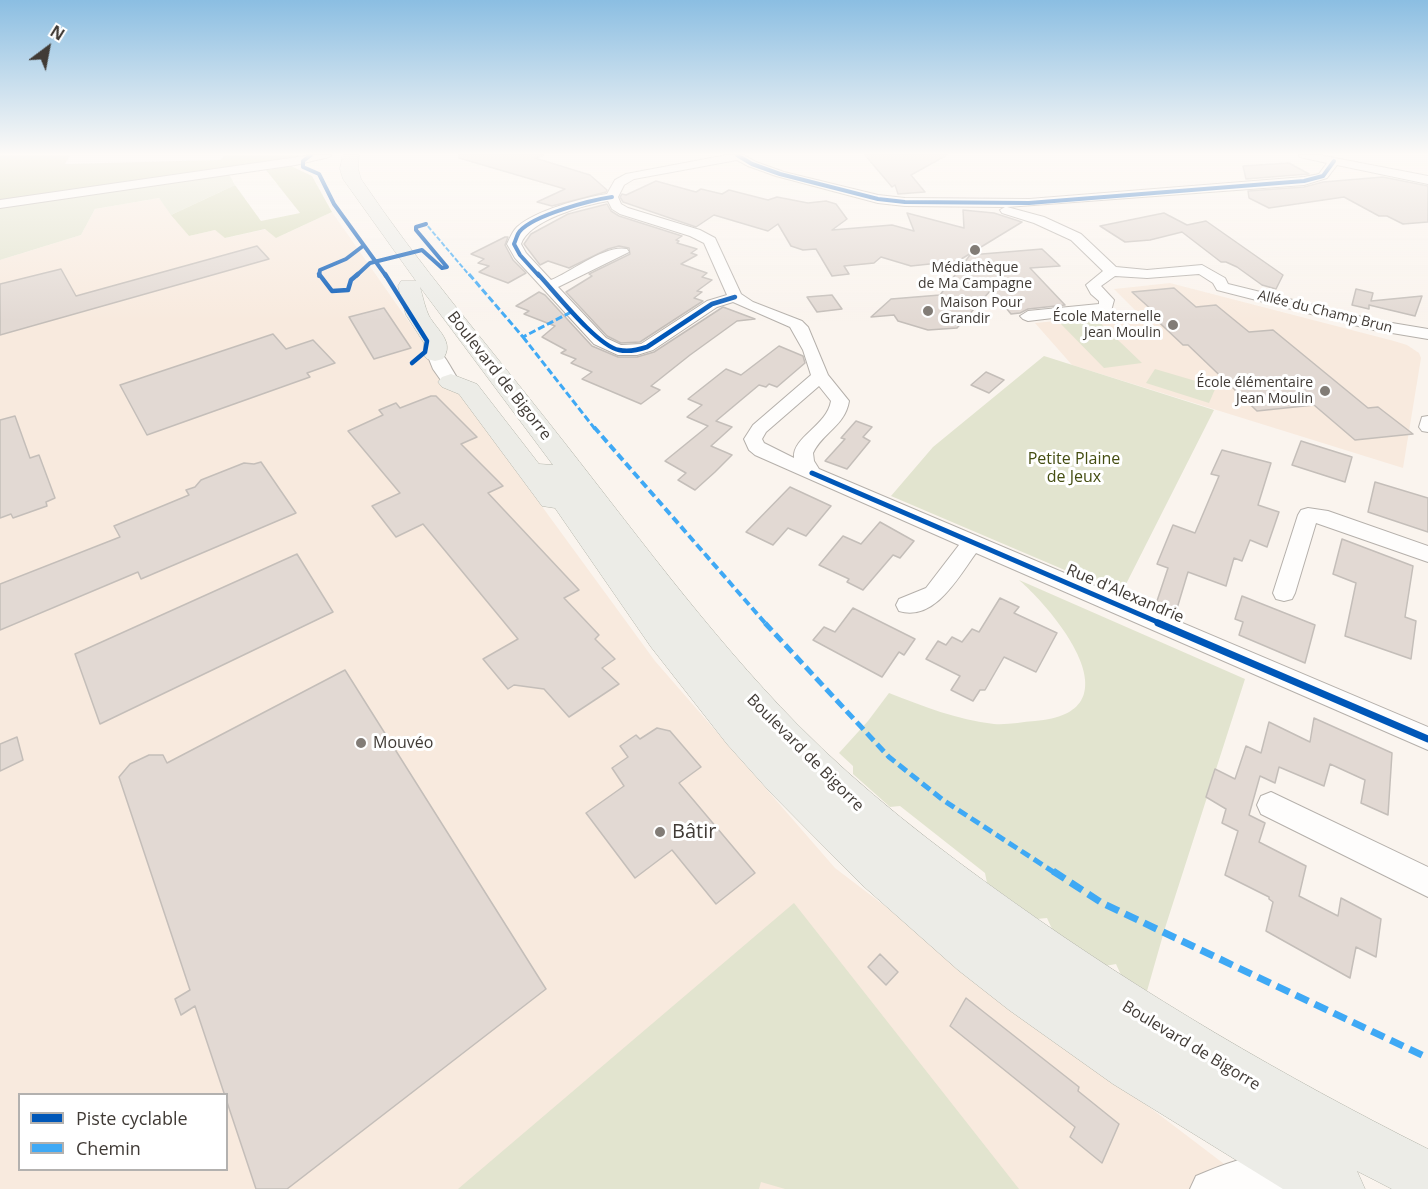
<!DOCTYPE html>
<meta charset="utf-8">
<style>
body{margin:0}
#map{position:relative;width:1428px;height:1189px;overflow:hidden;background:#faf4ee;font-family:"Open Sans",sans-serif}
canvas{display:block}
.legend{position:absolute;left:18px;top:1093px;width:210px;height:78px;box-sizing:border-box;background:#fff;border:2px solid #b3b1af;margin:0;padding:8px 10px;list-style:none;font-size:18px;color:#413b36}
.legend li{display:flex;align-items:center;gap:12px;height:30px}
.legend b{width:30px;border:2px solid #b3b1af}
.north{position:absolute;left:18px;top:18px;width:60px;height:60px;-webkit-text-stroke:4px #fff;paint-order:stroke;rotate:32deg;font-size:16px;font-weight:700;line-height:24px;text-align:center;color:#413b36}
.north::after{content:'';display:block;margin:auto;width:21px;height:27px;background:#413b36;clip-path:polygon(50% 0,100% 100%,50% 72%,0 100%)}
</style>
<div id="map">
<canvas width="1428" height="1189"></canvas>
<ul class="legend">
<li><b style="height:8px;background:#0057b8"></b>Piste cyclable</li>
<li><b style="height:8px;background:#3fa9f5"></b>Chemin</li>
</ul>
<div class="north">N</div>
</div>
<script>
const context = document.querySelector('canvas').getContext('2d');
context.lineJoin = 'round';
function fillPath(path, color) { context.fillStyle = color; context.fill(path, 'evenodd'); }
function trace(path, color, width, dash) { context.strokeStyle = color; context.lineWidth = width; context.lineCap = dash ? 'butt' : 'round'; context.setLineDash(dash || []); context.stroke(path); }
function write(font, color, halo, rows, align = 'center') {
  context.font = font + ' "Open Sans",sans-serif'; context.lineWidth = 6; context.setLineDash([]); context.textBaseline = 'middle'; context.strokeStyle = halo; context.fillStyle = color; for (const [text, x, y, turn = 0] of rows) {
    context.save(); context.translate(x, y); context.rotate((+turn || 0) * Math.PI / 180); context.textAlign = isNaN(turn) ? turn : align; if (halo) context.strokeText(text, 0, 0); context.fillText(text, 0, 0); context.restore();
  }
}
fillPath(new Path2D(`
 M159,198L189,236L215,230L226,238L266,229L276,238L332,212L451,382L655,661L835,868L1257,1189H0V260L81,235L95,209ZM20,1094H226V1170H20Z
 M1170,283L1394,341L1407,345L1419,353L1421,358L1403,468L1072,365L1035,323L1138,313L1114,289Z`), '#f8eade');
fillPath(new Path2D(`
 M229,174L235,185L171,215L159,198L95,209L81,235L0,260V207Z
 M1096,319L1142,363L1104,368L1060,323Z
 M1044,356L1214,410L1121,594L891,496L933,447Z
 M1155,369L1216,387L1209,403L1146,383Z
 M1019,580L1245,679L1165,928L1147,991L1121,975L1116,964L1105,966L1052,929L1047,918L1037,919L987,883L985,873L900,806L890,807L853,774V766L839,753L868,721L889,693C923,706 957,720 994,724C1008,725 1021,722 1035,721C1138,713 1058,614 1019,580Z
 M794,903L1019,1189H785L761,1182L759,1189H458Z`), '#e2e4cf');
fillPath(new Path2D(`
 M0,155H70L65,164L220,160L225,155H299L293,159L0,201Z
 M291,166L312,176L332,212L276,238L265,229L225,238L215,230L189,236L171,215L235,185L261,221L300,213L266,170Z`), '#d7daba');
const building = new Path2D(`
 M459,155H543L535,158L590,175L607,190L606,192L552,206L537,202L565,189L459,158Z
 M865,155H947L911,175L925,192L898,194L895,185L892,187Z
 M1289,163L1309,174L1246,179L1243,166Z
 M1383,177L1428,186V222L1403,224L1387,216H1379L1344,197L1269,208L1249,198L1248,191L1304,187L1323,182Z
 M656,181L696,192L701,189L722,194L729,190L768,200L777,197L808,203L826,201L836,204L847,219L832,230L892,225L914,231L907,213L964,228L963,210L994,213L1022,222L958,261L911,266L881,257L874,263L844,266L849,274L832,276L816,249L803,250L791,246L778,224L768,231L714,215L696,227L623,202L620,197L622,194L626,195Z
 M607,204L611,211L619,216L682,236L676,240L679,241L677,243L697,249L691,253L697,255L681,264L707,273L702,277L712,280L697,291L702,292L694,298L703,301L640,342L621,343L607,336L566,292L592,276L589,274L630,254L629,248L619,246L608,249L569,268L548,261L540,265L524,244L531,234L568,214Z
 M1164,213L1187,225L1206,221L1283,275L1276,289L1262,285L1237,267L1226,262H1221L1182,232L1150,240L1125,242L1100,226Z
 M505,237H508L505,245L513,260L526,273L508,283L479,272L489,266L478,263L484,259L471,254Z
 M257,246L269,259L0,335V284L61,269L76,296Z
 M1042,249L1060,266L1030,268L1065,305L1028,309L1020,313L1011,314L991,290L957,328L928,330L898,321L894,315L871,317L891,299L940,295L970,255Z
 M1174,288L1196,307L1216,305L1249,332L1273,330L1368,408L1378,407L1413,434L1355,440L1314,405L1257,411L1188,345H1183L1147,311H1153L1132,292Z
 M1356,289L1373,293L1371,301L1422,296L1415,316L1369,305V309L1352,305Z
 M539,292L545,295L592,346L618,357H637L654,352L723,307L755,319L737,321L690,355L651,386L660,390L641,404L582,379L592,372L571,363L576,359L561,353L566,350L542,337L555,326L524,314L529,311L516,306Z
 M832,295L842,309L817,312L807,297Z
 M384,308L411,348L374,359L349,317Z
 M273,334L286,349L313,340L335,363L307,373L310,377L147,435L120,385Z
 M779,346L803,356L805,363L777,387L769,384L766,387L759,385L716,421L732,427L711,446L732,455L715,472L695,490L678,480L686,473L665,461L708,426L687,417L702,405L688,399L726,369L741,375Z
 M986,372L1004,380L989,393L971,385Z
 M431,396H436L477,437L461,444L503,486L488,493L579,590L564,598L599,635L595,639L615,659L602,668L619,684L569,717L544,689L514,685L508,689L483,659L518,639L423,524L396,537L372,506L400,493L348,431L383,415L379,410L396,403L400,408Z
 M15,416L30,458L39,455L55,498L46,502L47,506L13,518L11,514L0,518V420Z
 M856,421L872,427L863,437L870,441L847,469L825,461L845,439L841,438Z
 M1301,441L1352,457L1345,482L1292,465Z
 M1222,450L1271,463L1258,505L1279,512L1267,547L1250,540L1242,561L1234,558L1226,586L1188,572L1175,615L1155,607L1168,568L1157,564L1173,525L1195,533L1219,476L1211,474Z
 M261,462L296,513L141,579L138,572L0,630V584L120,537L114,526L189,495L186,490L195,487L201,480L244,463L254,464Z
 M1375,482L1428,498V532L1368,512Z
 M790,487L831,506L806,536L788,528L773,545L746,532Z
 M880,522L914,541L900,558L893,555L863,590L847,582L849,579L819,565L843,536L861,544Z
 M1342,539L1413,566L1405,617L1416,621L1411,659L1345,636L1356,583L1333,574Z
 M297,554L333,612L100,724L75,654Z
 M1242,596L1315,625L1305,663L1239,635L1243,622L1235,619Z
 M1000,598L1019,607L1014,613L1057,633L1036,672L1004,657L985,690H980L973,701L951,690L960,676L926,659L938,641L946,645L952,637L962,642L972,629L979,632Z
 M853,608L915,639L904,655L899,652L882,677L813,640L824,627L835,632Z
 M345,670L546,989L287,1189H256L195,1006L181,1015L175,999L190,990L119,777L130,764L149,755H163L167,763Z
 M1314,718L1392,753L1388,815L1361,803L1365,780L1330,764L1324,786L1279,767L1275,783L1260,776L1249,815L1265,823L1259,842L1306,866L1299,896L1338,916L1341,898L1381,919L1376,957L1356,947L1350,978L1266,931L1273,902L1269,899V897L1225,875L1238,831L1222,823L1226,809L1206,797L1215,769L1235,779L1246,746L1261,753L1269,722L1310,742Z
 M657,728L670,731L701,767L679,783L755,873L716,904L672,850L635,878L586,813L624,786L612,768L628,757L620,746L636,735L640,739Z
 M17,737L23,760L0,771V744Z
 M880,954L898,972L886,985L868,967Z
 M966,998L1079,1087L1078,1091L1119,1124L1102,1163L1070,1137L1075,1127L950,1026Z`);
fillPath(building, '#e2d9d3');
trace(building, '#c4beb9', 1.5);
const street = new Path2D(`
 M312,155H331L329,157L295,165L0,208V200Z
 M727,155H744L756,162L784,172L878,195L905,198L1029,199L1304,177L1319,174L1327,163L1300,157L1299,155H1319L1428,176V184L1337,165L1327,178L1304,185L1007,207L1044,217L1081,234L1116,267L1147,270L1202,265L1225,278L1228,284L1374,320L1428,329V339L1374,330L1217,290L1213,283L1199,274L1147,278L1115,276L1101,286L1114,300L1111,311L1028,321L1023,319L1020,316L1028,311L1099,304V301L1091,294L1086,285L1103,271L1071,240L1034,223L1002,213L1000,210L1005,207L905,206L878,203L776,176L748,166L737,160L634,179L624,185L618,197L621,204L628,208L700,230L715,238L741,294L753,302L802,321L808,327L828,375L849,401C845,426 823,432 813,453L814,461L819,469L1428,727V750L976,553C959,576 935,622 899,611L896,605L899,599L926,588L959,545L755,455L749,450L744,439L753,425L811,375L803,350L790,327L733,302L717,307L653,350L637,355H618L594,344L515,258L507,244C510,238 512,232 517,227C536,210 582,198 607,194L615,180L626,174ZM608,201L612,209L620,214L690,236L704,243L727,295L707,301L641,344L621,345L606,338L558,287L629,252L627,249C606,244 571,272 551,280L526,253L521,244C529,220 584,205 608,201ZM819,386L831,401C827,426 792,437 794,458L764,443L762,439L766,432Z
 M435,349C444,351 453,373 460,382L457,386H445L433,369L427,354Z
 M1428,416V432L1422,431L1419,427L1422,417Z
 M1308,508L1328,511L1428,546V562L1316,523L1295,593L1292,599L1284,601L1276,599L1273,593L1298,515L1301,510Z
 M1271,792L1428,867V897L1261,814L1257,805L1261,796Z
 M1276,1154H1286L1299,1160L1305,1173L1299,1186L1292,1189H1190L1196,1176C1222,1165 1247,1155 1276,1154Z`);
const primary = new Path2D(`
 M343,155H359L358,169L361,179C418,264 486,343 549,423C630,525 706,631 797,724C862,790 936,847 1012,901C1144,995 1283,1076 1428,1149V1189H1392L1357,1171L1365,1189H1283L1113,1084L1009,1010L958,970L861,884L770,792L727,744L651,647L555,508L542,506L459,394L442,387L438,382L442,377L451,374L477,384L539,464L553,465L420,287C423,297 425,308 429,316C437,330 455,342 443,359L435,361L427,359L423,354L424,343L406,315L398,286L401,281H416L343,179L340,169Z`);
trace(street, '#b5b0ab', 2);
trace(primary, '#b6b7ad', 1);
fillPath(street, '#fefdfc');
fillPath(primary, '#ecece7');
trace(new Path2D(`
 M422,225L426,224L470,276`), '#3fa9f5', 2, [5, 2]);
trace(new Path2D(`
 M469,274L523,337L573,311
 M523,337L595,429`), '#3fa9f5', 3, [7, 3]);
trace(new Path2D(`
 M594,427L766,624`), '#3fa9f5', 4, [8, 4]);
trace(new Path2D(`
 M765,623L889,757L943,800L1055,873`), '#3fa9f5', 5, [10, 5]);
trace(new Path2D(`
 M1053,871L1102,903L1428,1058`), '#3fa9f5', 7, [14, 7]);
trace(new Path2D(`
 M311,155L303,161V167L319,174L334,204L386,276
 M737,155L752,164L780,174L878,199L905,202L1029,203L1304,181L1323,176L1334,161
 M319,276L320,270L346,259L363,246
 M356,276L370,263L422,250L442,268L447,267L416,230V227L426,224
 M539,276L520,255L514,244C516,240 517,234 520,231C534,215 591,200 612,197`), '#0057b8', 4);
trace(new Path2D(`
 M319,274L332,291L348,290L351,280L358,274
 M385,274L427,341L425,352L412,363
 M538,274C555,292 597,346 619,350C628,352 638,350 647,347L712,304L735,297`), '#0057b8', 4.5);
trace(new Path2D(`
 M812,473L1162,624`), '#0057b8', 5);
trace(new Path2D(`
 M1158,623L1428,739`), '#0057b8', 7);
const sky = context.createLinearGradient(0, 0, 0, 321);
sky.addColorStop(0, '#8bbee2');
sky.addColorStop(0.48, '#fdfaf7');
sky.addColorStop(1, '#fdfaf700');
context.fillStyle = sky;
context.fillRect(0, 0, 1428, 321);
for (const [x, y, r, color] of [
 [975,250,6,"#827c76"],
 [928,311,6,"#827c76"],
 [1173,325,6,"#827c76"],
 [1325,391,6,"#827c76"],
 [361,743,6,"#827c76"],
 [660,832,6,"#827c76"]
]) { const dot = new Path2D(); dot.arc(x, y, r, 0, 2 * Math.PI); context.fillStyle = color; context.fill(dot); trace(dot, '#fff', 2); }
write('14px', '#413b36', '#fff', [
 ["Médiathèque",975,268,"center"],
 ["de Ma Campagne",975,284,"center"],
 ["Maison Pour",940,303,"left"],
 ["Grandir",940,319,"left"],
 ["École Maternelle",1161,317],
 ["Jean Moulin",1161,333],
 ["École élémentaire",1313,383],
 ["Jean Moulin",1313,399]
], 'right');
write('14px', '#413b36', '#fff', [
 ["Allée du Champ Brun",1325,312,14]
]);
write('16px', '#413b36', '#fff', [
 ["Boulevard de Bigorre",499,376,52],
 ["Rue d'Alexandrie",1125,594,23],
 ["Boulevard de Bigorre",805,753,45],
 ["Boulevard de Bigorre",1191,1046,31]
]);
write('16px', '#454e12', '#fff', [
 ["Petite Plaine",1074,459],
 ["de Jeux",1074,477]
]);
write('16px', '#413b36', '#fff', [
 ["Mouvéo",373,743]
], 'left');
write('20px', '#413b36', '#fff', [
 ["Bâtir",672,832]
], 'left');
</script>
